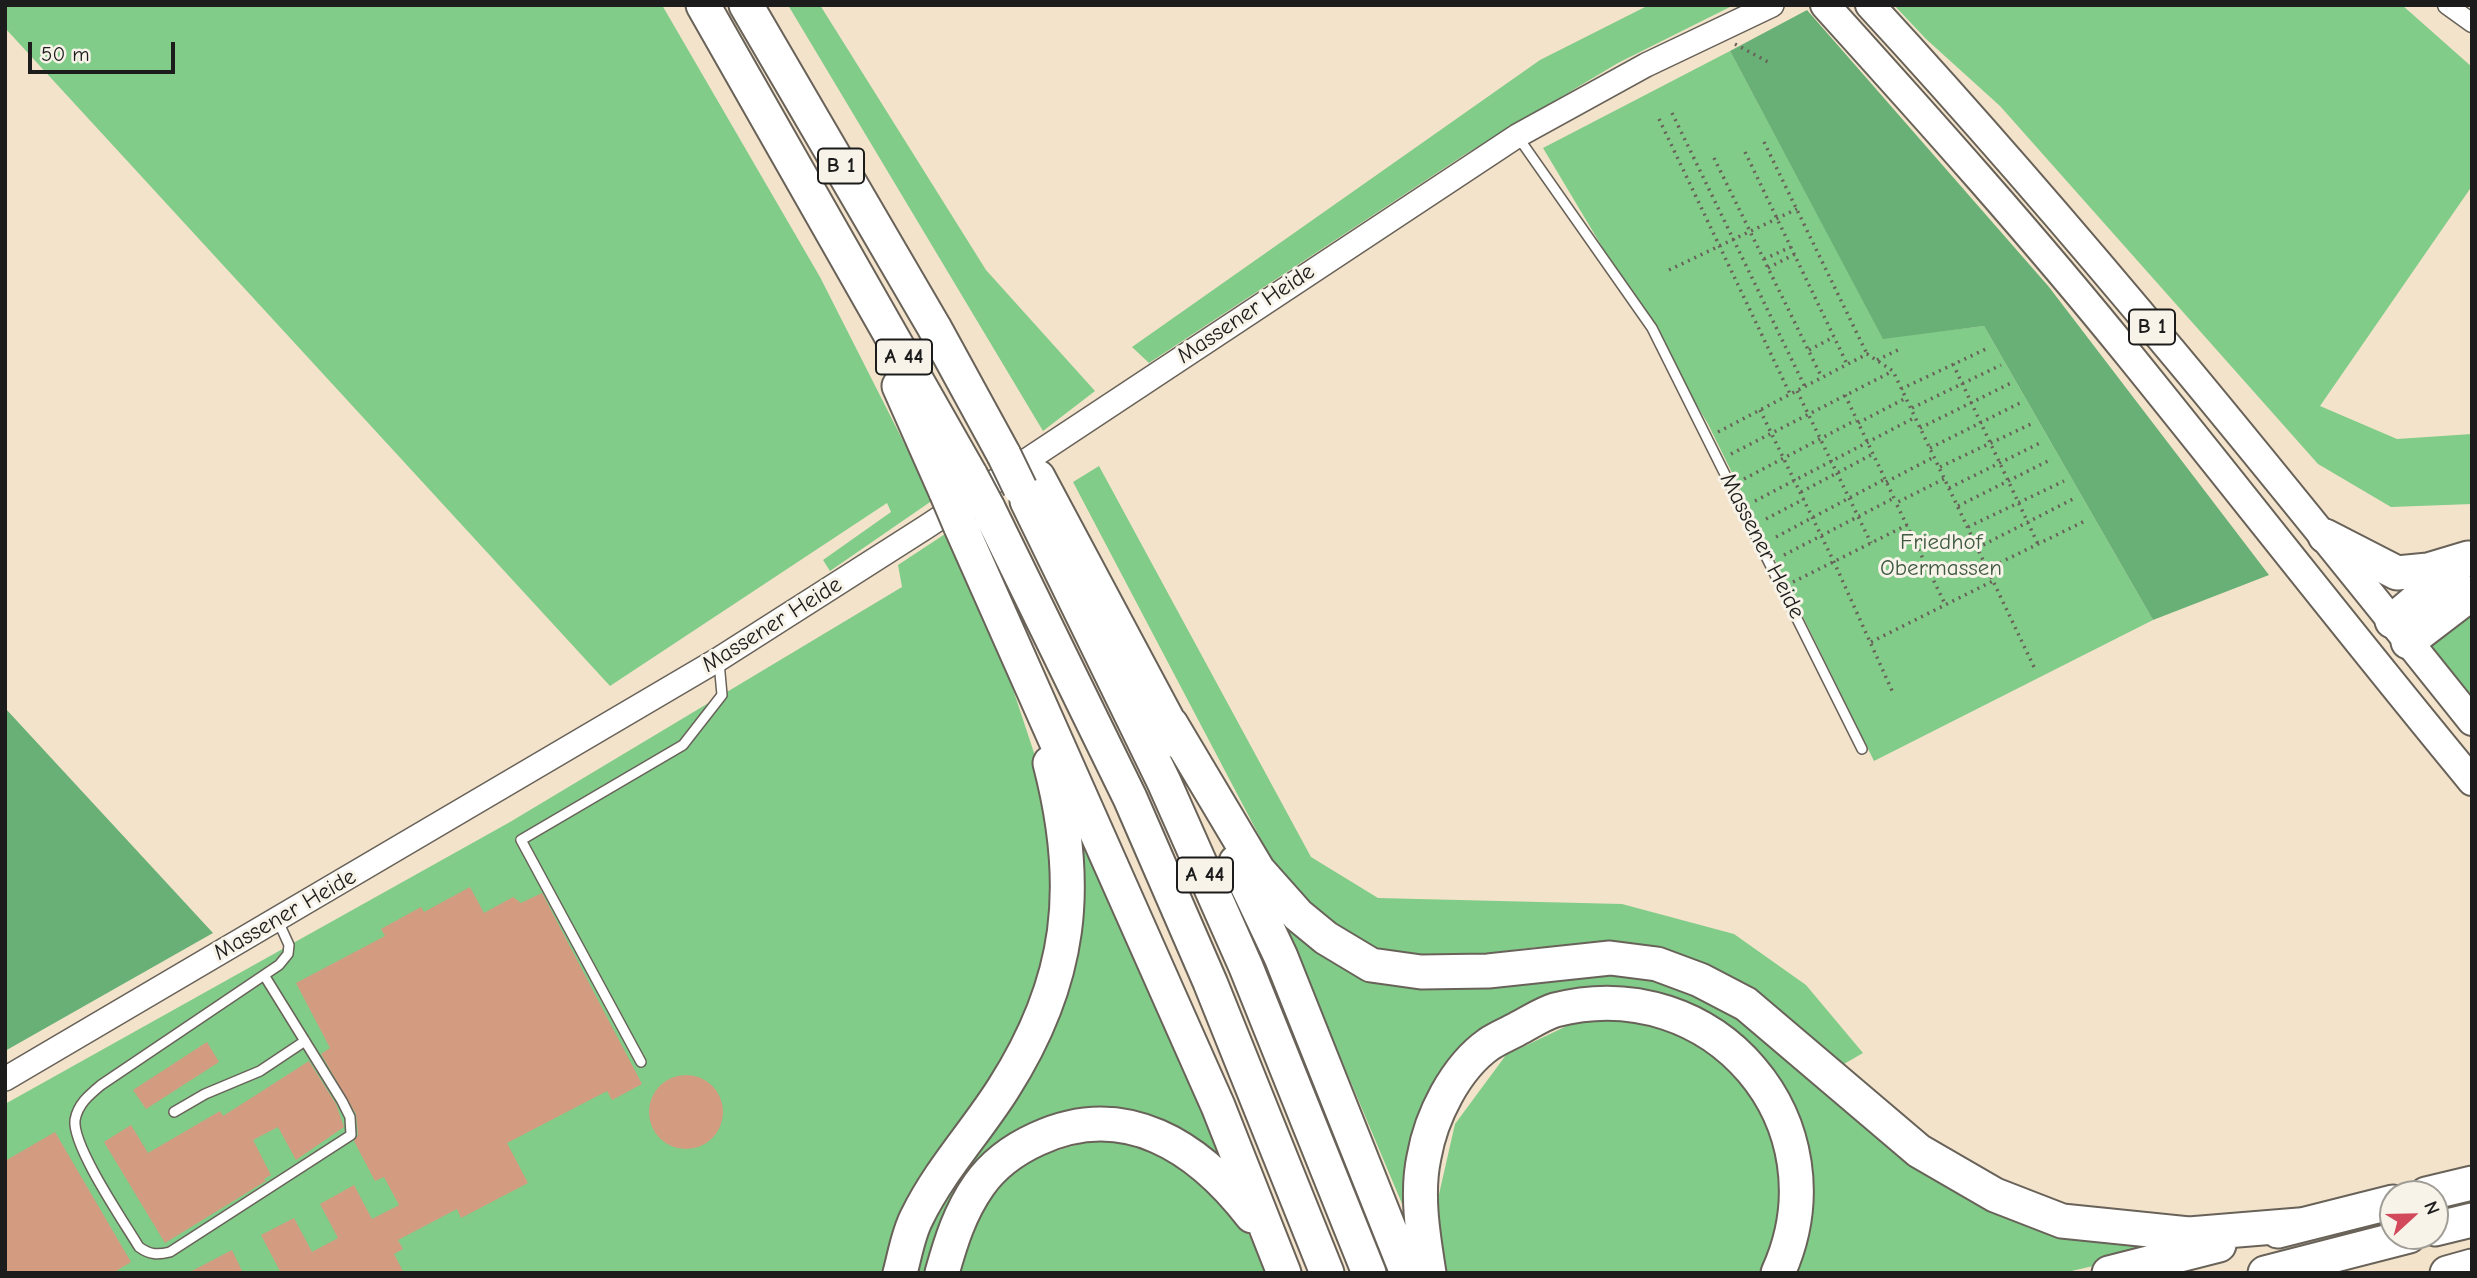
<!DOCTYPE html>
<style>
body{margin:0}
#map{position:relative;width:2477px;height:1278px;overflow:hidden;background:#f4e3cb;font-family:"Comic Neue",sans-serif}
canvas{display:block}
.frame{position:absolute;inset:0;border:7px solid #1c1c1c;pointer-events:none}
.north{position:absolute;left:2379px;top:1180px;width:70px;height:70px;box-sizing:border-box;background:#f7f3e8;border:2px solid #9f9d96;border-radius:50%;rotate:68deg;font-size:19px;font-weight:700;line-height:28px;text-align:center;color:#1c1c1c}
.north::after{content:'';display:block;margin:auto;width:24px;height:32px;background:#d1495b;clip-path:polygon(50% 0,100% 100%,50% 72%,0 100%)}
.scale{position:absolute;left:28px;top:42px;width:147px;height:32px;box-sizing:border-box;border:4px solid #1c1c1c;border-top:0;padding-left:9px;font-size:21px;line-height:24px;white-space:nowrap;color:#1c1c1c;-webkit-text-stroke:5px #f7f3e8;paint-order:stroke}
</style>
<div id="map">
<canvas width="2477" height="1278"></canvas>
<div class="frame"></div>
<div class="north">N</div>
<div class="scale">50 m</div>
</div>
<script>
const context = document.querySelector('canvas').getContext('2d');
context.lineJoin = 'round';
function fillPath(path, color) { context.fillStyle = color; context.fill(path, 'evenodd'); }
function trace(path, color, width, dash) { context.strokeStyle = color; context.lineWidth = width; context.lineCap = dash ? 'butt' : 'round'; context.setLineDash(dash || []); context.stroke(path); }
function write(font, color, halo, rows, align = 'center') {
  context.font = font + ' "Comic Neue",sans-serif'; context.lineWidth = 6; context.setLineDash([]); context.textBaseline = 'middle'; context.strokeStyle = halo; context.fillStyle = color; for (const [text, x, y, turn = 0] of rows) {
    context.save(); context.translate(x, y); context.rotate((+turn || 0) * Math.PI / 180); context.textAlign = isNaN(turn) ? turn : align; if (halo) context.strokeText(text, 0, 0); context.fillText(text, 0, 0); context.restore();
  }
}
fillPath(new Path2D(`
 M5,5H662L820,277L933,500L830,571L823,560L891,512L887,503L610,686L5,28Z
 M788,5H820L986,270L1095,391L1043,431Z
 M1649,5H1734L1618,63L1464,155L1149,363L1132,347L1540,60Z
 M1894,5H2402L2472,67V186L2320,406L2397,439L2472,434V504L2391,507L2318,464L2000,106L1926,39Z
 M1730,51L1883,338L1984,326L2153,620L1874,761L1708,424L1543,148Z
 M1099,466L1311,857L1378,898L1622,904L1734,934L1806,985L1863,1053L1844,1064L1734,977L1647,949L1538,947L1438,959L1377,948L1322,918L1274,864L1073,482Z
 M948,532L1002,656L1040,771L1054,910L1034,997L981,1097L916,1185L884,1273H5V1104L510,822L902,587L898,565Z
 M2472,606V700L2426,643Z
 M1083,824L1224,1162L1170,1134L1007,1149L936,1273H906L922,1226L1035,1046L1075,828Z
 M1278,909L1345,964L1620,971L1683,984L1730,1006L1926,1166L2179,1246L2063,1273H1796L1808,1233L1814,1178L1802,1123L1775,1073L1727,1026L1614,989L1441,1081L1408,1218Z
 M1639,1018C1675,1032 1706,1046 1736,1072C1744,1078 1749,1089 1755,1097C1790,1149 1795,1220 1760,1273H1446L1437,1203L1455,1124L1506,1055L1573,1023Z
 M1098,1140L1140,1142L1170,1152L1242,1221L1268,1273H960C981,1188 1012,1157 1098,1140Z`), '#81cc89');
fillPath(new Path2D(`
 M1807,10L2049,287L2269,575L2153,620L1984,326L1883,339L1730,51Z
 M5,708L213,933L5,1051Z`), '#68b075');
fillPath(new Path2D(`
 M470,887L484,913L513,897L521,903L542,893L642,1084L612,1100L607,1091L507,1143L528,1183L461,1218L457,1209L398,1240L403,1249L394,1254L404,1273H281L261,1235L294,1218L312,1252L338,1238L320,1204L354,1185L372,1219L399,1205L384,1177L375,1181L354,1141L358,1135L356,1114L321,1054L330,1048L296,983L385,936L381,929L421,907L424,912Z
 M207,1042L219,1062L146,1109L133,1090Z
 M309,1061L336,1104L344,1127L296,1160L278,1127L253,1140L271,1175L264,1179L266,1181L165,1243L104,1142L131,1125L148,1153L220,1111L223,1116Z
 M649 1112a37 37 0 1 1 74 0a37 37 0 1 1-74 0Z
 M55,1132L131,1262L113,1273H5V1161Z
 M232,1250L243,1273H188Z`), '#d39c80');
const service = new Path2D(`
 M1518,137L1652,328L1862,749
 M264,975L342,1101L350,1117L351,1135L170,1252C158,1255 150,1255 139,1247C124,1222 72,1146 75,1120C78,1104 89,1095 101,1085L279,965L288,954L289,945L278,921
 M641,1062L521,840L683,745L722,695L719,662
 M174,1112L205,1094L260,1071L305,1041`);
const minor = new Path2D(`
 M2447,5L2472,23`);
const tertiary = new Path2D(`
 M5,1079L719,659L926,527L1517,136L1646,65L1772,5`);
const primary = new Path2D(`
 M1825,5C1929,120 2033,236 2130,356C2245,498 2356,641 2472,781
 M1870,5C2082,235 2277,477 2472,721`);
const motorway = new Path2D(`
 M703,5L971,476
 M746,5L934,327L1004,455
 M899,386L946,492
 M1038,477L1180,743
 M1027,501L1164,782L1246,967L1369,1273
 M988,508L1130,798L1210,982L1327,1273
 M960,525L1218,1106L1284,1273
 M2325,536L2397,573L2428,570L2468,558
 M2392,621L2457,566
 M2408,642L2472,593
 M1171,724L1258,870L1298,915L1326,938L1371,965L1421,972L1488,971L1610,958L1657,964L1700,980L1746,1004L1919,1151L1995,1195L2062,1221L2189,1234L2299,1225
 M1236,862L1281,957L1407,1273
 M2426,1194L2472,1183
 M2435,1229L2472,1220
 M2278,1231L2393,1202
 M900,1273C905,1255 908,1234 917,1217C940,1170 975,1133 1003,1089C1072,981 1082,886 1050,763
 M942,1273C951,1241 960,1212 979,1185C993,1165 1015,1149 1037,1139C1125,1098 1199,1147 1252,1216
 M1429,1273C1423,1235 1416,1194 1424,1157C1431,1117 1455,1068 1489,1044C1498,1038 1508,1034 1517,1029C1529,1023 1542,1014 1555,1010C1714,969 1846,1123 1778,1273
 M2109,1273L2219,1245
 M2265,1273L2409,1236
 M2447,1273L2472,1266`);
trace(service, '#686259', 12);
trace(minor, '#686259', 21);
trace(tertiary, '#686259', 26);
trace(primary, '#686259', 32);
trace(motorway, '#686259', 37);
trace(new Path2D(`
 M1735,44L1770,63
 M1672,113L1805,387
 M1659,119L1790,394
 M1764,142L1867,354
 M1745,152L1847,364
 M1714,158L1822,378
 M1764,259L1791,247
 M1768,268L1795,254
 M1669,270L1797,209
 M1809,350L1834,337
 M1877,360L1898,350
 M1953,364L2038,544
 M1901,389L1988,348
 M1797,391L1871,543
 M1845,395L1894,498
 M1912,408L2001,365
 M1760,410L1834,562L1894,695
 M1858,423L1906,398
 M1920,428L2011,383
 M1718,432L1867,354L1893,371L2034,667
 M1930,448L2020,403
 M1731,454L1893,371
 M1940,467L2033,423
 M1744,479L1856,420
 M1944,479L1896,503L1945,604
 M1886,482L1934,457
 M1949,488L2042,442
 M1801,492L1873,454
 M1755,501L1914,418
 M1958,506L2052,459
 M1766,519L1804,499
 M1968,527L2064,481
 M1776,537L1885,479
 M1977,548L2075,498
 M1784,555L1894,498
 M1987,569L2087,520
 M1793,582L1907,525
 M1871,642L1993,581`), '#686259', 3.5, [2, 5]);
trace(service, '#fff', 9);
trace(minor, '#fff', 18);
trace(tertiary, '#fff', 23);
trace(primary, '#fff', 28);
trace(motorway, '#fff', 33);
const motorwayBridge = new Path2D(`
 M1004,455L1020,488
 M971,476L988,508
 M946,492L960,525`);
trace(motorwayBridge, '#686259', 37, []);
trace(motorwayBridge, '#fff', 33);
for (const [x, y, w] of [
 [841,166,46],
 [2152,327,46],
 [904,357,56],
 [1205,875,56]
]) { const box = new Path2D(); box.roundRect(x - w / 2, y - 17.5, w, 35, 5); context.fillStyle = '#f7f3e8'; context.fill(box); trace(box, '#1c1c1c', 2); }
write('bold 21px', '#1c1c1c', null, [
 ["B 1",841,166],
 ["B 1",2152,327],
 ["A 44",904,357],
 ["A 44",1205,875]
]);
write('23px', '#1c1c1c', '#f7f3e8', [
 ["Massener Heide",1246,314,-34],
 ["Massener Heide",1762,546,63],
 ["Massener Heide",772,625,-32],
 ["Massener Heide",285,915,-30]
]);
write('23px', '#3f5a42', '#f7f3e8', [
 ["Friedhof",1941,542],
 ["Obermassen",1941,568]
]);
</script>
